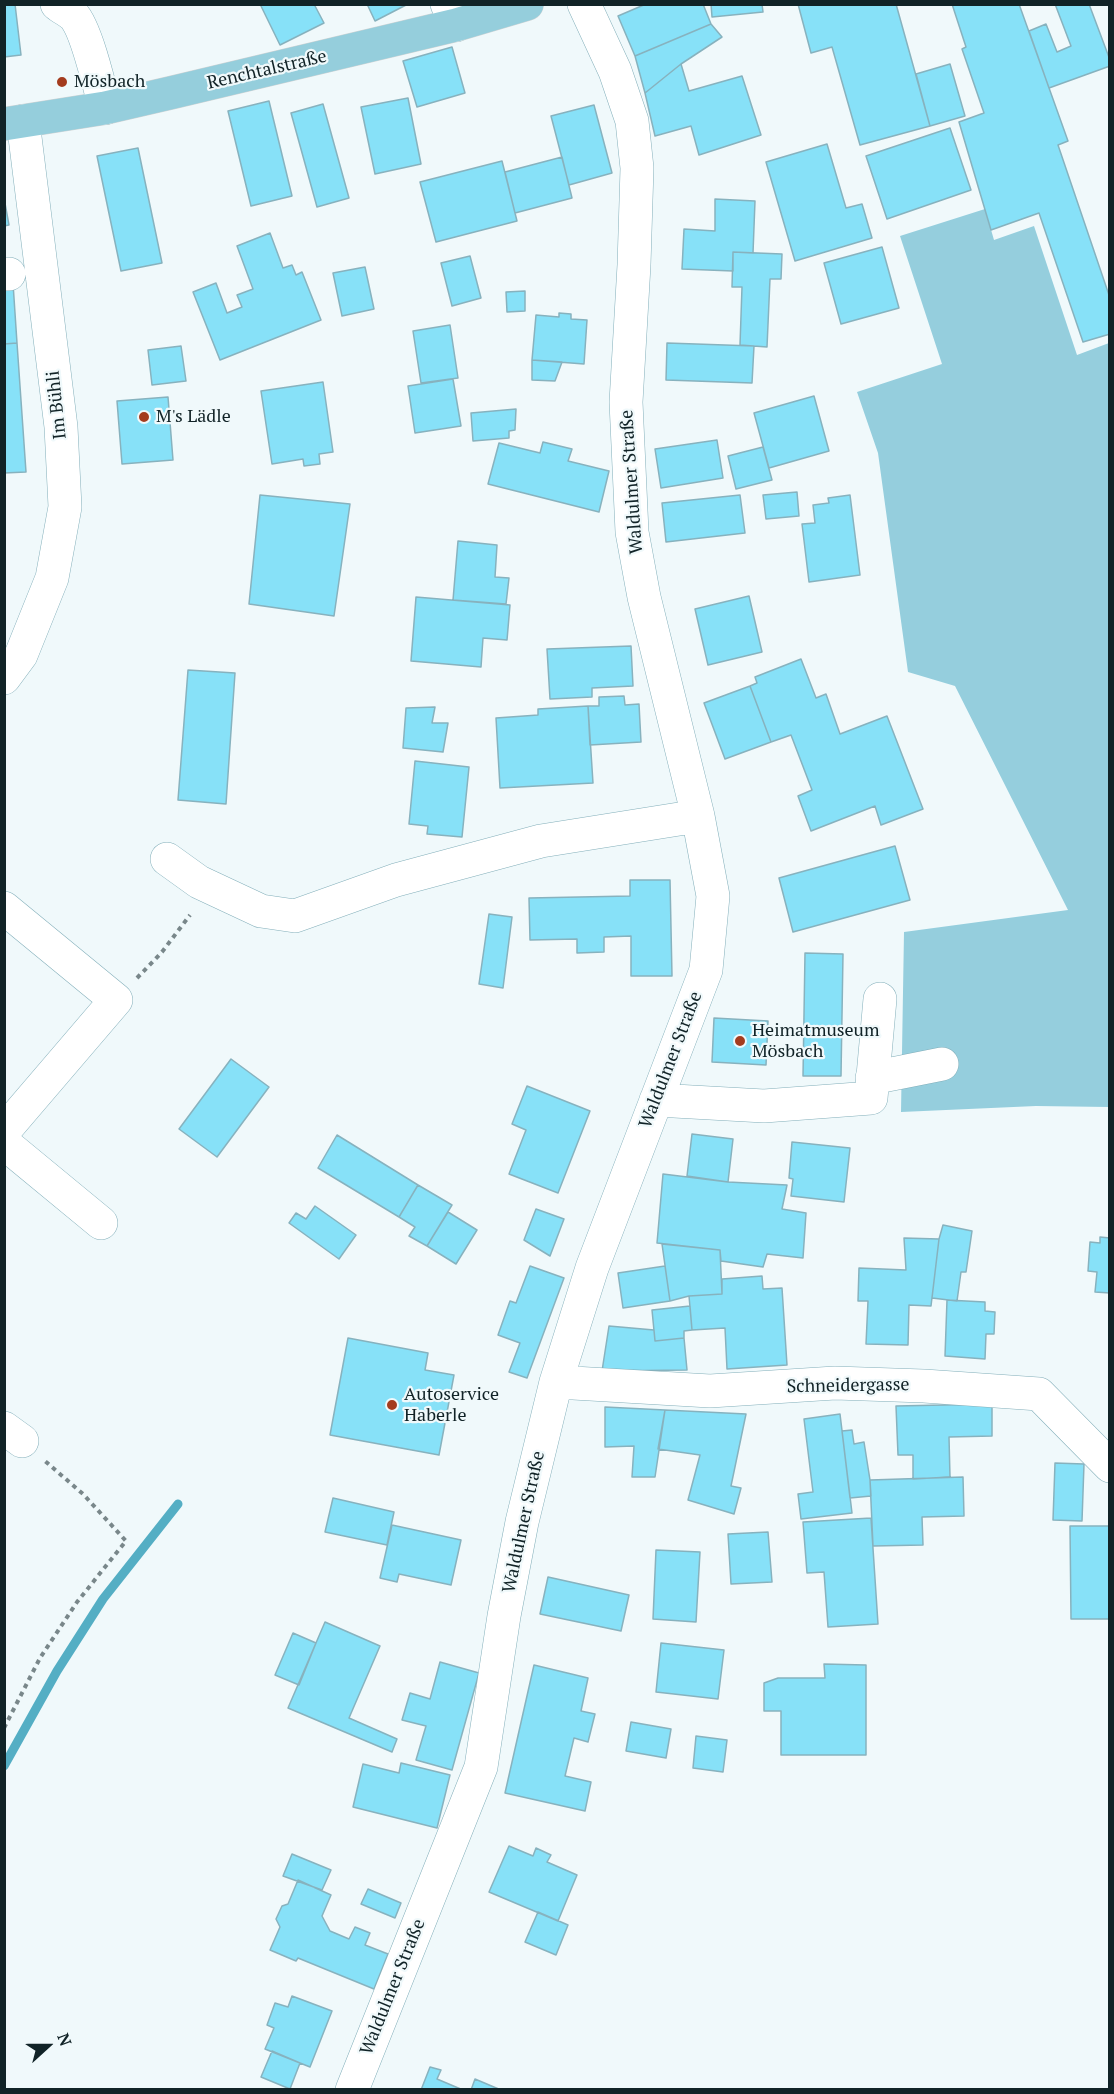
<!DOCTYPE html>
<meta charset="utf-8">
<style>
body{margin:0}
#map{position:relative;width:1114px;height:2094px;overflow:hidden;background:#f0f9fb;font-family:"PT Serif",serif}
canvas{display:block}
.frame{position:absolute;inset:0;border:6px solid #112327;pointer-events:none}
.north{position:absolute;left:18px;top:2016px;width:60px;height:60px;-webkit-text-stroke:4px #f0f9fb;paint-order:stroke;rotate:69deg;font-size:16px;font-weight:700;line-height:24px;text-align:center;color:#112327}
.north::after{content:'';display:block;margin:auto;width:21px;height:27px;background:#112327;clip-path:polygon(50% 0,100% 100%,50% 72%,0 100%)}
</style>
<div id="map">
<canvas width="1114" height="2094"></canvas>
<div class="frame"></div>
<div class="north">N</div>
</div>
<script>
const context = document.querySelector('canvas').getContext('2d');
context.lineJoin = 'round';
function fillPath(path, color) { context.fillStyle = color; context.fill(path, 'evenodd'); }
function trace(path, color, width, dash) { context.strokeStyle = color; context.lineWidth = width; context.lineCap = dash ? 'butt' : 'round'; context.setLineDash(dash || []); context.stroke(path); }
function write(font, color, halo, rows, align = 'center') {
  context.font = font + ' "PT Serif",serif'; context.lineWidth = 4.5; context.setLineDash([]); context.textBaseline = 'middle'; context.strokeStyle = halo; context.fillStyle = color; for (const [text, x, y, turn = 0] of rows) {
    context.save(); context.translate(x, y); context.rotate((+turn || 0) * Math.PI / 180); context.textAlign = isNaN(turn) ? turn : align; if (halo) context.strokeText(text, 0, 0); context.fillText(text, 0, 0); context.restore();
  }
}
fillPath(new Path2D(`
 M985,209L994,240L1034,226L1077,355L1109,343V1107L1036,1106L901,1112L904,932L1068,910L955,686L908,672L878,453L857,392L942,364L900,236Z`), '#95cedd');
trace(new Path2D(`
 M4,1766L57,1671L103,1599L178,1504`), '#54aec4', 9);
const building = new Path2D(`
 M15,4L21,55L4,57V5Z
 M260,4H314L324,23L280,45Z
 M367,4H408L375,21Z
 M646,4H703L711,24L635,56L618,16Z
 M711,4H762L763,12L712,17Z
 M798,4H896L930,126L860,145L832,47L811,53Z
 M952,4H1019L1068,141L1058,145L1110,298V334L1083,342L1039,213L991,230L959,122L984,113L962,49L966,47Z
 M1055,4H1089L1110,60V66L1049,88L1029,31L1046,24L1057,52L1071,46Z
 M711,24L722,37L681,64L645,93L635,56Z
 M452,47L465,93L417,107L403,61Z
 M681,64L689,91L742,76L761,135L699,155L691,126L655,136L645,93Z
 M950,64L965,116L930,126L916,74Z
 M408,98L421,164L375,174L361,107Z
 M269,101L292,196L251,206L228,111Z
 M323,104L349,198L317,207L291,113Z
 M594,105L612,173L569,185L551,116Z
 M950,128L971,190L887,219L866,156Z
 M827,144L846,208L862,204L872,238L795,261L766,162Z
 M138,148L162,263L121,271L97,156Z
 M562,157L572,198L515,213L505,172Z
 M502,161L517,221L436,242L420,182Z
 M4,198L9,225L4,226Z
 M715,199L755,201L753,253L733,252V271L682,269L684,229L715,231Z
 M270,233L283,268L292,265L296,275L302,272L321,320L220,360L193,292L216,283L227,313L242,307L237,295L253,289L237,246Z
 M882,247L899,308L841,324L824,263Z
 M733,252L782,254L781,279H770L767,347L740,345L742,287H732Z
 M470,256L481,298L452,306L441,263Z
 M365,267L374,309L342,316L333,273Z
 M13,283L17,343L4,344V284Z
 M525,291V311L507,312L506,292Z
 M559,313L571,314V319L587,320L584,364L532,360L536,315L559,317Z
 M450,325L458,378L421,383L413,331Z
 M17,343L26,472L4,473V344Z
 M667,343L754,346L752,383L666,380Z
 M181,346L186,381L152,385L148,350Z
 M532,360L562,362L555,381L532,380Z
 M453,379L461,426L415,433L408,386Z
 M323,382L333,452L319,454L320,464L304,466L303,459L272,464L261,391Z
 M814,396L829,451L769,468L754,413Z
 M168,397L173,460L122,464L117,401Z
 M516,409L515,430L509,431V438L473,441L471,413Z
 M717,440L723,478L661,488L655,449Z
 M543,442L572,449L568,461L609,471L599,512L488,484L499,443L540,453Z
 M763,447L772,480L736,489L728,456Z
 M797,492L799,516L766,519L763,495Z
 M260,495L350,504L334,616L249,604Z
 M740,495L745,533L666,542L662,503Z
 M850,495L860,575L809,582L802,524L815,523L813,505L829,503L828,498Z
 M458,541L497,545L495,577L509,578L506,604L453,600Z
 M749,596L762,652L708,665L695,609Z
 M416,597L510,605L507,640L483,638L481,667L411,661Z
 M631,646L633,686L592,688V697L550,699L547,649Z
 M801,659L816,698L826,694L840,734L887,716L923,809L881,825L875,806L811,831L798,796L812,790L791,735L771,742L750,686L757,683L755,677Z
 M188,670L235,673L226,804L178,800Z
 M750,686L771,742L725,759L704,703Z
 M624,696L625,705L639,704L641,742L590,745L588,706H599V697Z
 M588,706L593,783L500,788L496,718L538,715V709Z
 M435,707L432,723H448L443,752L403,748L406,708Z
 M415,761L469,767L462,837L427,834L428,826L409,824Z
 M895,846L910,900L793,932L779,878Z
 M630,880H670L672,976H631V936L604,937V952L577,953V939L530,940L529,898L630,896Z
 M489,914L512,917L503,988L479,984Z
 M805,953L843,954L841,1076H803Z
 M714,1018L768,1021L766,1065L712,1062Z
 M231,1059L269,1087L217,1157L179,1129Z
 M527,1086L590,1111L558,1193L509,1174L526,1130L512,1124Z
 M692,1134L733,1139L728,1182L687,1176Z
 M337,1135L418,1185L399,1217L318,1168Z
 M792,1142L850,1148L844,1202L791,1196L793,1179L789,1178Z
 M663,1174L728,1182L787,1185L782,1209L806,1213L803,1258L767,1254L763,1267L721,1261L720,1250L657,1243Z
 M418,1185L452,1205L427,1246L409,1236L415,1227L399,1217Z
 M315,1206L356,1235L339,1259L289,1223L296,1213L306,1219Z
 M536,1209L564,1219L550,1256L524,1240Z
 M448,1212L477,1230L456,1264L427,1246Z
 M943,1225L972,1231L966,1272H961L957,1301L932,1298L939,1239Z
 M1100,1237L1110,1238V1293L1095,1292L1097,1272L1088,1271L1090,1242L1100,1243Z
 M904,1238L939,1239L931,1306L909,1305L908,1345L866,1344L868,1301H858L859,1268L906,1270Z
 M662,1244L720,1250L722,1294L689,1296L670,1301Z
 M530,1266L564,1278L527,1378L509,1372L520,1343L498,1335L510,1301L516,1303Z
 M665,1266L670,1301L623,1308L618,1273Z
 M762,1276L763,1289L782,1288L787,1365L727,1369L725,1328L692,1330L689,1296L722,1294V1279Z
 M947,1300L985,1302V1311L995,1312L994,1334H986L985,1359L945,1356Z
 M690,1306L692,1330L684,1331V1338L655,1341L652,1310Z
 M609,1326L654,1330L655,1341L684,1338L687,1370L602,1371Z
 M348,1338L428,1353L425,1370L454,1375L439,1455L330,1435Z
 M992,1404V1436L949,1437L950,1477L913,1479V1455H898L896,1406Z
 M605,1407L665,1410L655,1477H632L634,1446L605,1447Z
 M665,1410L746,1414L731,1486L741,1488L734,1514L688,1500L700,1455L658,1449Z
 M840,1414L852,1513L801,1519L798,1494L813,1492L804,1419Z
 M852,1430L854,1444L864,1442L870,1480L871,1496L850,1498L842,1431Z
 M1055,1463L1084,1464L1082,1521L1053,1520Z
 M963,1477L964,1516L922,1517L923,1545L873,1546L870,1480Z
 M333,1498L394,1512L387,1545L325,1532Z
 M871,1518L878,1624L828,1627L824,1572L807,1573L803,1522Z
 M392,1525L461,1540L451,1585L399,1574L397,1582L380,1578Z
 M1070,1526H1110V1619H1071Z
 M768,1532L772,1582L731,1584L728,1534Z
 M656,1550L700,1552L696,1622L653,1619Z
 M548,1577L629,1595L621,1631L540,1614Z
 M325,1622L380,1646L349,1718L397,1739L392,1752L288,1708Z
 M293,1633L316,1643L299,1685L275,1675Z
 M661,1643L724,1650L718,1699L656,1692Z
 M440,1662L479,1673L452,1770L416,1760L426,1726L402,1720L410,1693L430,1699Z
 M824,1664L866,1665V1755H781V1711H764V1683L778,1678H825Z
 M534,1665L588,1678L581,1711L595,1714L588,1742L574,1738L565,1776L591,1782L585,1811L505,1793Z
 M631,1722L671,1729L666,1758L626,1751Z
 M696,1736L727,1740L723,1772L693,1768Z
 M401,1763L450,1775L437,1828L353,1807L363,1764L399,1773Z
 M509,1846L533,1856L536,1848L551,1855L547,1862L577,1875L558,1921L489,1892Z
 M292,1854L331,1870L322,1890L283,1876Z
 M298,1880L331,1895L322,1916L330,1931L349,1939L355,1927L370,1933L365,1945L388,1954L374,1989L298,1958L296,1961L270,1950L280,1927L276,1919L282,1906L288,1904Z
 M368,1889L401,1903L395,1918L361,1904Z
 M538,1912L568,1925L556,1955L525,1942Z
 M292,1996L332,2011L310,2067L265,2049L274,2028L267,2025L275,2003L288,2007Z
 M272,2051L300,2063L290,2089L261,2077Z
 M430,2067L441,2070L437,2079L463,2090H421Z
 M475,2079L501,2090H471Z`);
fillPath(building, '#87e1f8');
trace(building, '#87b2be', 1.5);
const minor = new Path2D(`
 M57,4C62,8 68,11 73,15C86,28 100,88 105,108
 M447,4L456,25
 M4,274H9
 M4,678L21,655L52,578L65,507L61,427L23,121
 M167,859L199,882L261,911L295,916L396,880L541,841L698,816
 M4,908L116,1000L4,1131
 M872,1078L942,1064
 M656,1100L764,1106L871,1098L880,999
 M4,1143L101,1223
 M556,1382L710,1391L835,1383L924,1386L1039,1394L1110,1466
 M4,1428L22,1441
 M352,2090L481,1767L504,1616L522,1522L556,1382L592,1268L706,970L713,896L698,816L644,597L632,532L626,402L634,265L637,168L632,121L615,71L584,4`);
const major = new Path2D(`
 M4,124L105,108L170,93L456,25L527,4`);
trace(minor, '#83afba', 34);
trace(major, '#cfd3d4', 34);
trace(new Path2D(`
 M137,978L162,952L190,915
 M4,1728L40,1658L77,1602L126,1541L83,1494L45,1461`), '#79878a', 4, [4.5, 4.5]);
trace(minor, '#fff', 33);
trace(major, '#95cedc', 33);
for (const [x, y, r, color] of [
 [62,82,6,"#a43c1e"],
 [144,417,6,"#a43c1e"],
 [740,1041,6,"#a43c1e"],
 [392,1405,6,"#a43c1e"]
]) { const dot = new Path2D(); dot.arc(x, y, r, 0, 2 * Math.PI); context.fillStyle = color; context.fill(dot); trace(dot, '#f0f9fb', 2); }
write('18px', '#112327', '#f0f9fb', [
 ["Renchtalstraße",267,70,-13],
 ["Im Bühli",57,405,-96],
 ["Waldulmer Straße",632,482,-94],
 ["Waldulmer Straße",671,1060,-69],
 ["Schneidergasse",848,1386,-1],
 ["Waldulmer Straße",524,1522,-78],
 ["Waldulmer Straße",393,1987,-68]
]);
write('18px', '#112327', '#f0f9fb', [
 ["Mösbach",74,82],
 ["M's Lädle",156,417],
 ["Heimatmuseum",752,1031],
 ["Mösbach",752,1052],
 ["Autoservice",404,1395],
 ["Haberle",404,1416]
], 'left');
</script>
